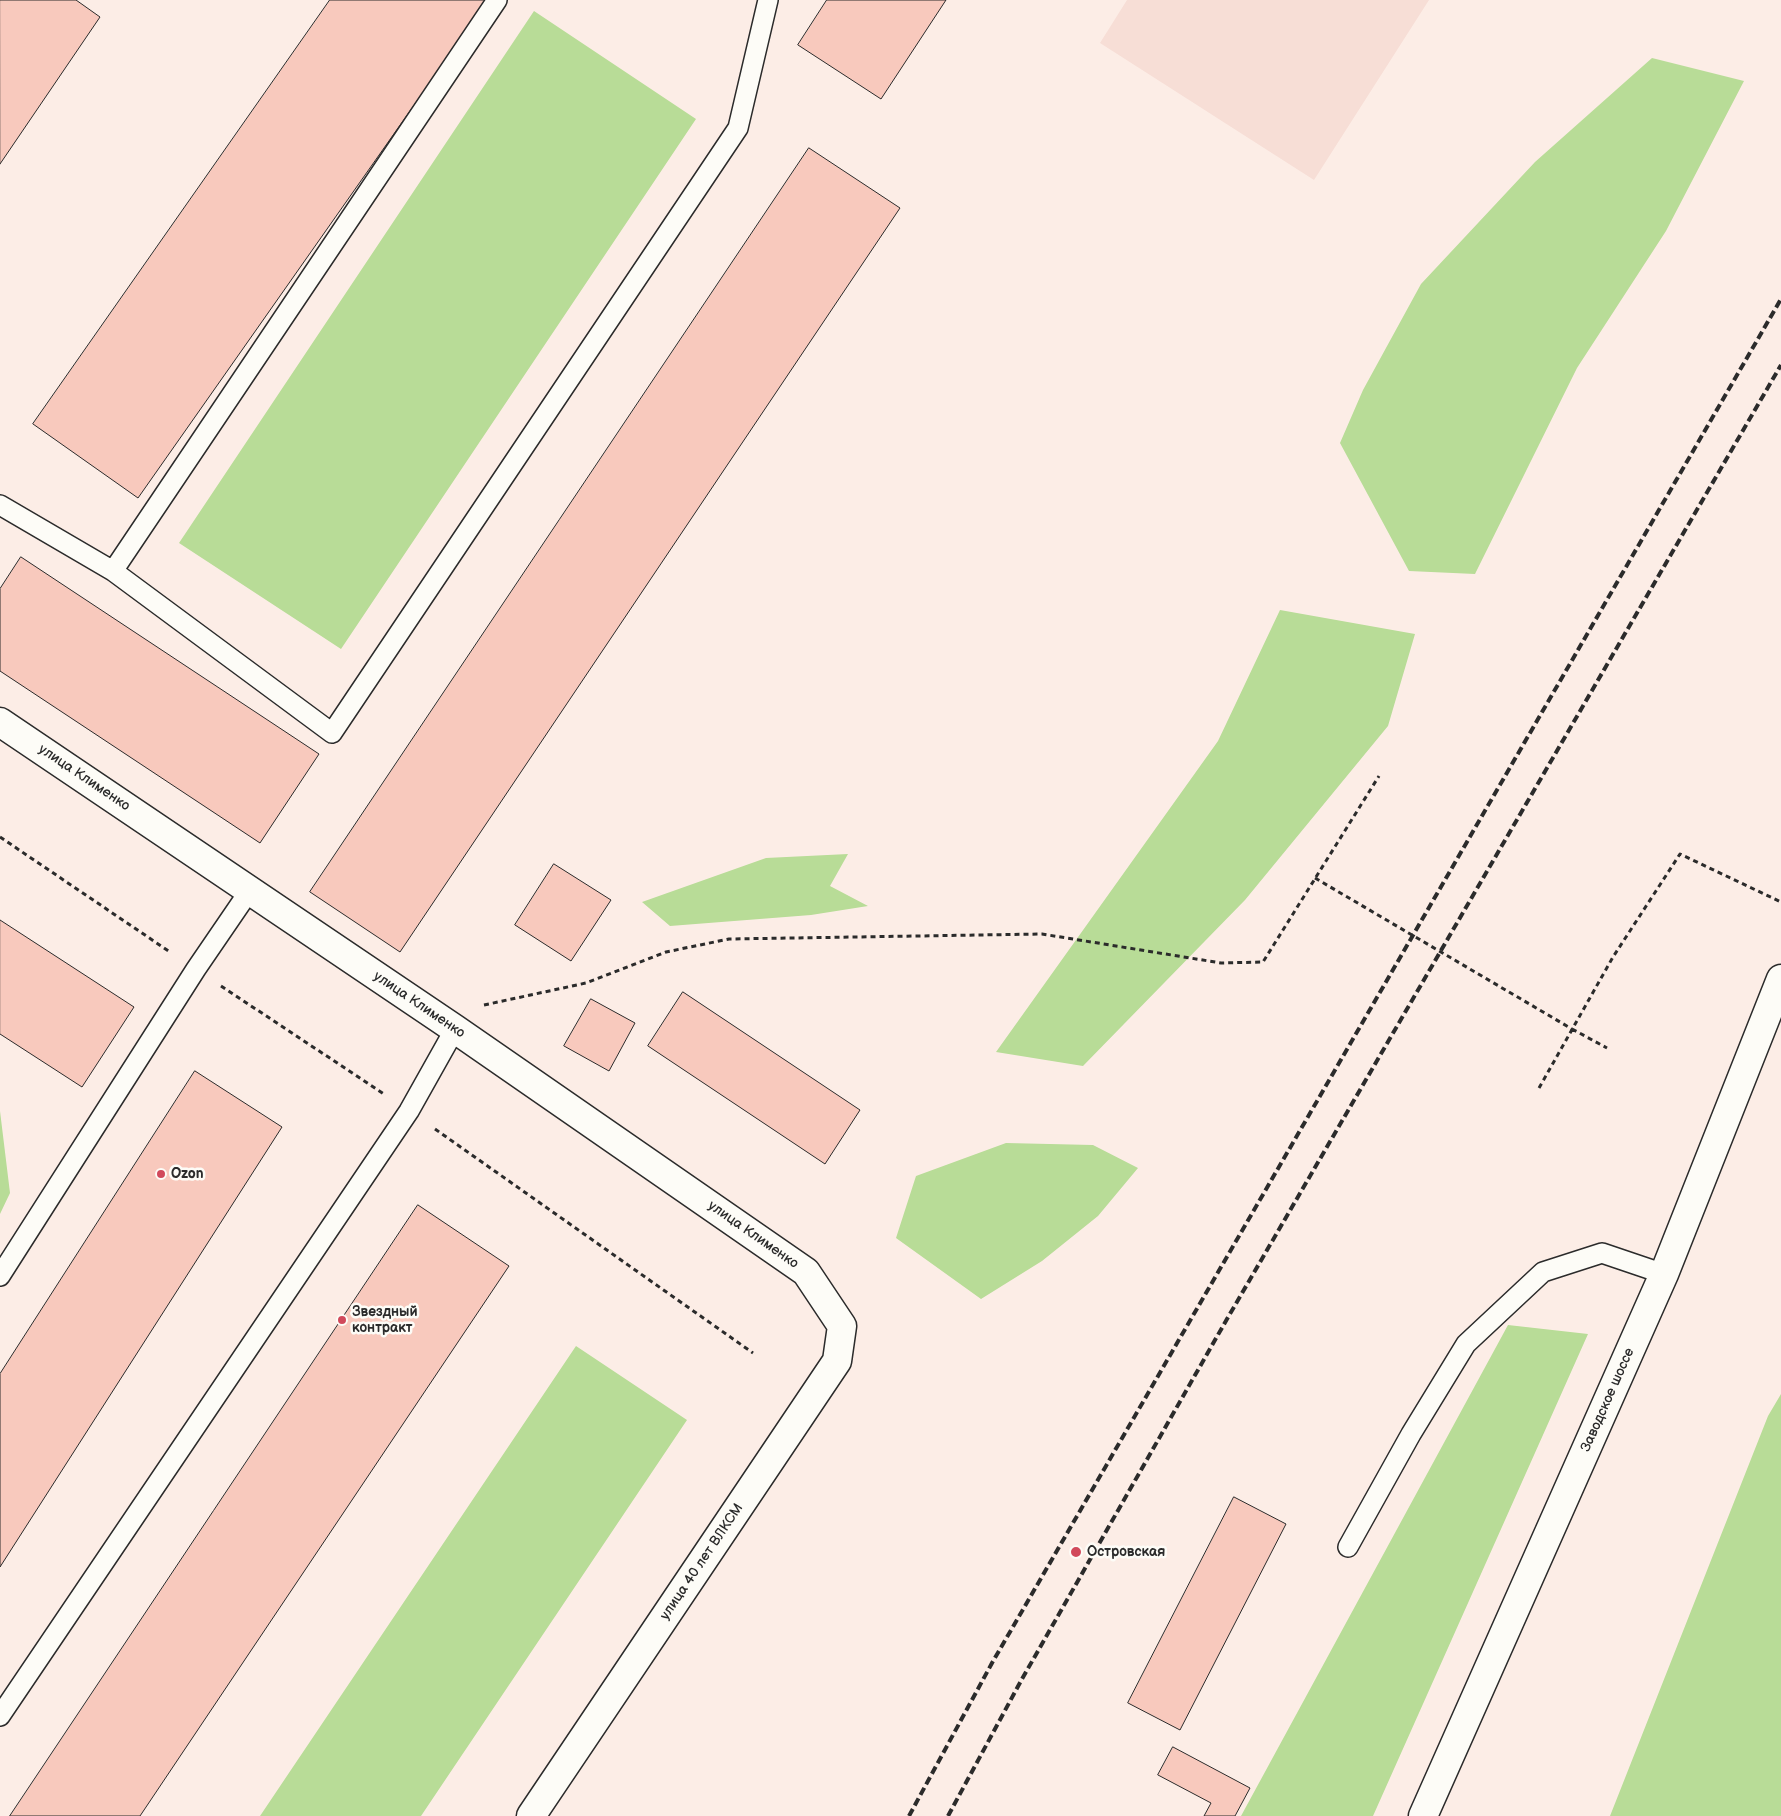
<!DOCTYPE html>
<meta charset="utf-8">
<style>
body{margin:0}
canvas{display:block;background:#fcede6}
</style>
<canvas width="1781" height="1816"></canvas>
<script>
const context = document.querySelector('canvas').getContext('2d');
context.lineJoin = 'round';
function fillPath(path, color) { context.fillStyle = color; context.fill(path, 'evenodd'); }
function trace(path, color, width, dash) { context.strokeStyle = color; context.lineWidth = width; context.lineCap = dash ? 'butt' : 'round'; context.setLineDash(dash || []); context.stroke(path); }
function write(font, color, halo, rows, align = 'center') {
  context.font = font + ' "Balsamiq Sans",sans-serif'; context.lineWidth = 5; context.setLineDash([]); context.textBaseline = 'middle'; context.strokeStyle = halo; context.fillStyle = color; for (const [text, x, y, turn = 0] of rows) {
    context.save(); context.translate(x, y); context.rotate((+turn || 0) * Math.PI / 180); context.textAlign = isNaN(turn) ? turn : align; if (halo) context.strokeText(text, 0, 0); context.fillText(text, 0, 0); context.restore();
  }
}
fillPath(new Path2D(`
 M1127,0H1429L1314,180L1100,43Z`), '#f7ded6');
fillPath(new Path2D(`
 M534,11L696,119L341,649L179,543Z
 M1652,58L1744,81L1666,231L1577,368L1475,574L1409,571L1340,443L1363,390L1421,284L1535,162Z
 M1280,610L1415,634L1388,726L1245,900L1083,1066L996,1052L1218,741Z
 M848,854L830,886L868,906L811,915L670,926L642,902L766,858Z
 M0,1111L10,1193L0,1214Z
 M1006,1143L1093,1145L1138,1168L1098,1216L1042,1261L981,1299L896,1238L916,1176Z
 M1508,1325L1588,1334L1373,1816H1241Z
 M576,1346L687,1420L421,1816H260Z
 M1781,1394V1816H1610L1768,1416Z`), '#b8dc97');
const building = new Path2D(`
 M0,0H76L100,17L0,164Z
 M330,0H488L138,498L33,424Z
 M827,0H946L881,99L798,45Z
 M809,148L900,208L400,952L310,892Z
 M21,557L319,754L260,843L0,671V589Z
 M554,864L611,900L571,961L515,925Z
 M0,920L134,1007L82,1087L0,1034Z
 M683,992L860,1110L825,1164L648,1046Z
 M591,999L635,1023L609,1071L564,1046Z
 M195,1071L282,1127L0,1567V1374Z
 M418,1205L509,1266L140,1816H10Z
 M1234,1497L1286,1524L1180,1730L1128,1703Z
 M1173,1747L1250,1788L1235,1816H1204L1211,1803L1158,1775Z`);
fillPath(building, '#f8c9bd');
trace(building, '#2b2b2b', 1);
const lane = new Path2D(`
 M0,505L113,571L332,733L738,128L768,0
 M113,571L497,0
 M0,1276L196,969L250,890
 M1348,1547L1411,1434L1466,1344L1543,1272L1602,1253L1664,1274
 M0,1716L409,1111L455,1029`);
const street = new Path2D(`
 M0,722L455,1029L806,1272L842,1326L837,1361L531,1816`);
const secondary = new Path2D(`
 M1423,1816L1664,1274L1781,979`);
trace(lane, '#2b2b2b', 22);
trace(street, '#2b2b2b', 31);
trace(secondary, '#2b2b2b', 31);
trace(new Path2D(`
 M0,837L170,952
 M221,986L384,1094
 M484,1005L586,983L666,952L729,939L1042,934L1221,963L1263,962L1379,776
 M1572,1029L1607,1048
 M1539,1088L1613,957L1680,854L1781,902
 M435,1129L753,1353`), '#2b2b2b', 3, [5, 4]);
trace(lane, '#fdfcf7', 19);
trace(street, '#fdfcf7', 28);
trace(secondary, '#fdfcf7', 28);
trace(new Path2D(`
 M909,1816L992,1663L1781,299
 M948,1816L1022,1679L1227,1319L1781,365`), '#2b2b2b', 4, [8, 4]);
trace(new Path2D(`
 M1315,878L1572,1029`), '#2b2b2b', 3, [5, 4]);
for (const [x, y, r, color] of [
 [161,1174,5,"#d1495b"],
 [342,1320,5,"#d1495b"],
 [1076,1552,6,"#d1495b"]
]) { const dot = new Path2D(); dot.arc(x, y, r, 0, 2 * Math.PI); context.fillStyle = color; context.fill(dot); trace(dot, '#fdfcf7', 2); }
write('14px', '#2b2b2b', '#fdfcf7', [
 ["улица Клименко",84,778,34],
 ["улица Клименко",419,1005,34],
 ["улица Клименко",753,1235,35],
 ["Заводское шоссе",1608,1400,-66],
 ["улица 40 лет ВЛКСМ",702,1562,-56]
]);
write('bold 14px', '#2b2b2b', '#fdfcf7', [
 ["Ozon",171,1174],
 ["Звездный",352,1312],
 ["контракт",352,1328],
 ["Островская",1087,1552]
], 'left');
</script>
